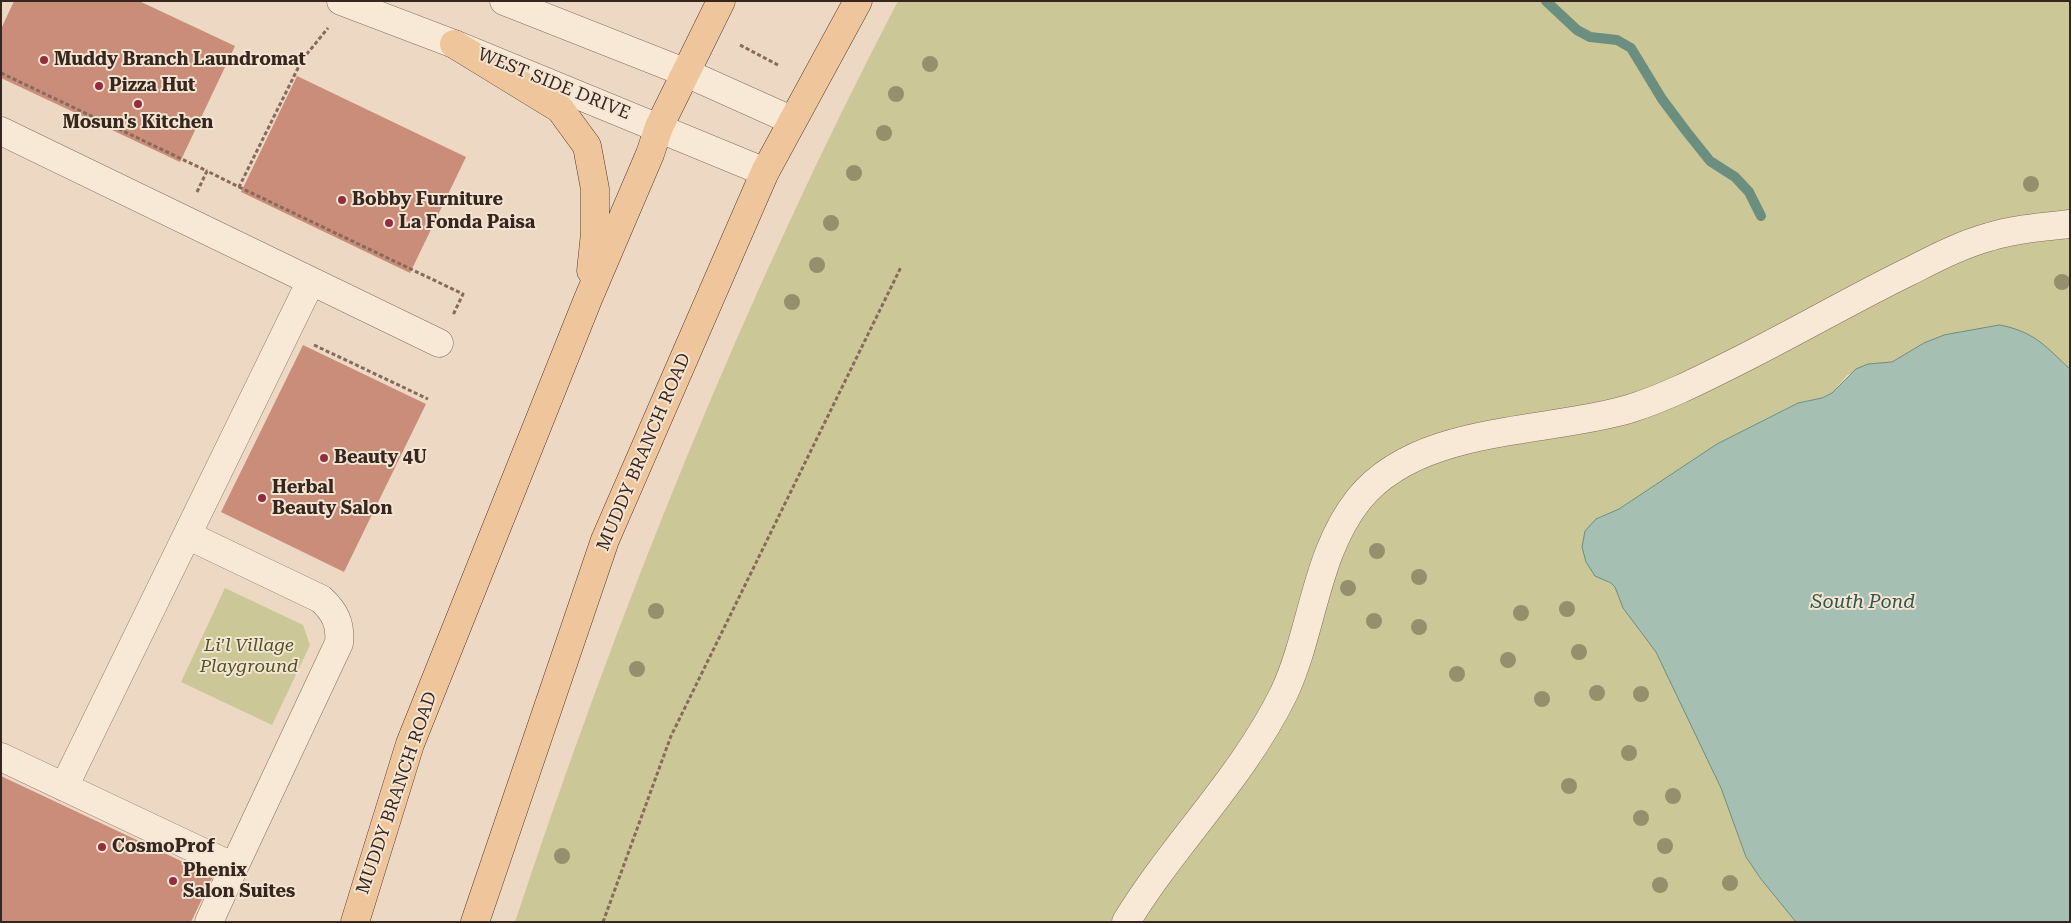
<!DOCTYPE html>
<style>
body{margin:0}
#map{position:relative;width:2071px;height:923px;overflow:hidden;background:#edd9c3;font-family:"Roboto Serif",serif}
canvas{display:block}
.frame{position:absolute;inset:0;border:2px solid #37261e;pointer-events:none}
</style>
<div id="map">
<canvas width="2071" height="923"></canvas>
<div class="frame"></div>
</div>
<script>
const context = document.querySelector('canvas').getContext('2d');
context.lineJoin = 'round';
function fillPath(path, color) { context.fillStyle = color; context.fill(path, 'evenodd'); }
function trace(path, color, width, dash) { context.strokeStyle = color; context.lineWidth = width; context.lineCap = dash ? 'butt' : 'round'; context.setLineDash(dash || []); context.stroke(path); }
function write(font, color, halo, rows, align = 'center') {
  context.font = font + ' "Roboto Serif",serif'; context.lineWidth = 4; context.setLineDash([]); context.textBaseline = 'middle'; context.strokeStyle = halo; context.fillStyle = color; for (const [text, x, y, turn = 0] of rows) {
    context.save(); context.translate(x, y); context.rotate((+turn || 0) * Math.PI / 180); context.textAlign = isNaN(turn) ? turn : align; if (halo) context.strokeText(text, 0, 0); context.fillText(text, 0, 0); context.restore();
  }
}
fillPath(new Path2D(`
 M898,1H2070V211L1758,340L1629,398L1394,456L1290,646L1261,711L1115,922H515C620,606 744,296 898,1Z
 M2070,232V369L2061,360L1924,343L1892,362L1847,375L1832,393L1822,398L1797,403L1717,444L1619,509L1596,519L1603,580L1611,583L1615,587L1656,652L1693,726L1721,788L1746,857L1761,879L1796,922H1136L1210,820L1336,557L1378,495L1443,455L1536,440L1980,251Z
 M225,588L303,625L310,645L272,725L181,682Z`), '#cbc797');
const water = new Path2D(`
 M2000,325C2035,332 2045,346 2070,369V922H1796L1761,879L1746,857L1721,788L1656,652L1623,608L1615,587L1611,583L1595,576L1586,562L1582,547L1585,531L1596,519L1619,509L1717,444L1798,403L1822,398L1832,393L1856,369L1868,364L1892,362L1924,343L1944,335Z`);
fillPath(water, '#a5c0b3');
trace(water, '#6c8e7f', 1);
trace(new Path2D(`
 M1546,1L1577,30L1590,37L1617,40L1631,48L1662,99L1686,131L1710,161L1735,177L1749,192L1761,216`), '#6c8e7f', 10);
fillPath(new Path2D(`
 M14,1H139L235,46L180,162L1,78V29Z
 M297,76L466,157L410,273L241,192Z
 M303,345L426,404L344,572L221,512Z
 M1,776L213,876L191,922H1Z`), '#ca8d7a');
const minor = new Path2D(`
 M341,1L454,44L765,172
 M504,1L684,72L791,120
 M1,131L311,281L64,787
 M311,281L439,343
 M1,757L234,867L339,643C341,624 335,612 321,599L187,535
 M209,922L234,867
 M1126,922C1174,843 1243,777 1284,693C1313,631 1315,554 1359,499C1419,425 1544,434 1629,409C1664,398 1696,382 1728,366C1789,336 1847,302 1908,272C1934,259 1960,245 1989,237C2015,229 2042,227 2070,224`);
const major = new Path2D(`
 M454,44L560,109L587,146L595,189V233L591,271
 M355,922L410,744L588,299L650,154L659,127L721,1
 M475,922L605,540L765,172L858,1`);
trace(minor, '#876a5a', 29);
trace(major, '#54392e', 29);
trace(new Path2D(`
 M740,45L778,65
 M1,73L207,171
 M239,187L463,294L453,315
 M197,192L207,171L239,187L302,60L328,28
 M314,345L428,399
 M603,922L671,736L901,267`), '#876a5a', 3, [4, 2.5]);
trace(minor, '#f8e8d6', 28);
trace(major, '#efc69b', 28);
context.fillStyle = '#968f6c';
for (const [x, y] of [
 [930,64],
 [896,94],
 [884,133],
 [854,173],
 [2031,184],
 [831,223],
 [817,265],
 [2062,282],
 [792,302],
 [1377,551],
 [1419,577],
 [1348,588],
 [1567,609],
 [656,611],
 [1521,613],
 [1374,621],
 [1419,627],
 [1579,652],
 [1508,660],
 [637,669],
 [1457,674],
 [1597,693],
 [1641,694],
 [1542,699],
 [1629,753],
 [1569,786],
 [1673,796],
 [1641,818],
 [1665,846],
 [562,856],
 [1730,883],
 [1660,885]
]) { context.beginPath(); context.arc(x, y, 8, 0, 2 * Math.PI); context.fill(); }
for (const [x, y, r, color] of [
 [44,60,5,"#942c3f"],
 [99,86,5,"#942c3f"],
 [138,104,5,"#942c3f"],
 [342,200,5,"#942c3f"],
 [389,223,5,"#942c3f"],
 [324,458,5,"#942c3f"],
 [262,498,5,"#942c3f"],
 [102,847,5,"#942c3f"],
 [173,881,5,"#942c3f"]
]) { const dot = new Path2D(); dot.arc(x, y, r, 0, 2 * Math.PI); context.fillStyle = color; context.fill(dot); trace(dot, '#f4e4d2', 2); }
write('bold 18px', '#37261e', '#f4e4d2', [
 ["Muddy Branch Laundromat",54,60],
 ["Pizza Hut",109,86],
 ["Mosun's Kitchen",138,123,"center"],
 ["Bobby Furniture",352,200],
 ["La Fonda Paisa",399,223],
 ["Beauty 4U",334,458],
 ["Herbal",272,488],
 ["Beauty Salon",272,509],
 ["CosmoProf",112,847],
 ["Phenix",183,871],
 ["Salon Suites",183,892]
], 'left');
write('18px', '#37261e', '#f4e4d2', [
 ["WEST SIDE DRIVE",554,84,22],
 ["MUDDY BRANCH ROAD",644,452,-67],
 ["MUDDY BRANCH ROAD",397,793,-71]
]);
write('italic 18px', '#4f5325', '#f4e4d2', [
 ["Li'l Village",249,646],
 ["Playground",249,667]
]);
write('italic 19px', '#2e564c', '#f4e4d2', [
 ["South Pond",1863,602]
]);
</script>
